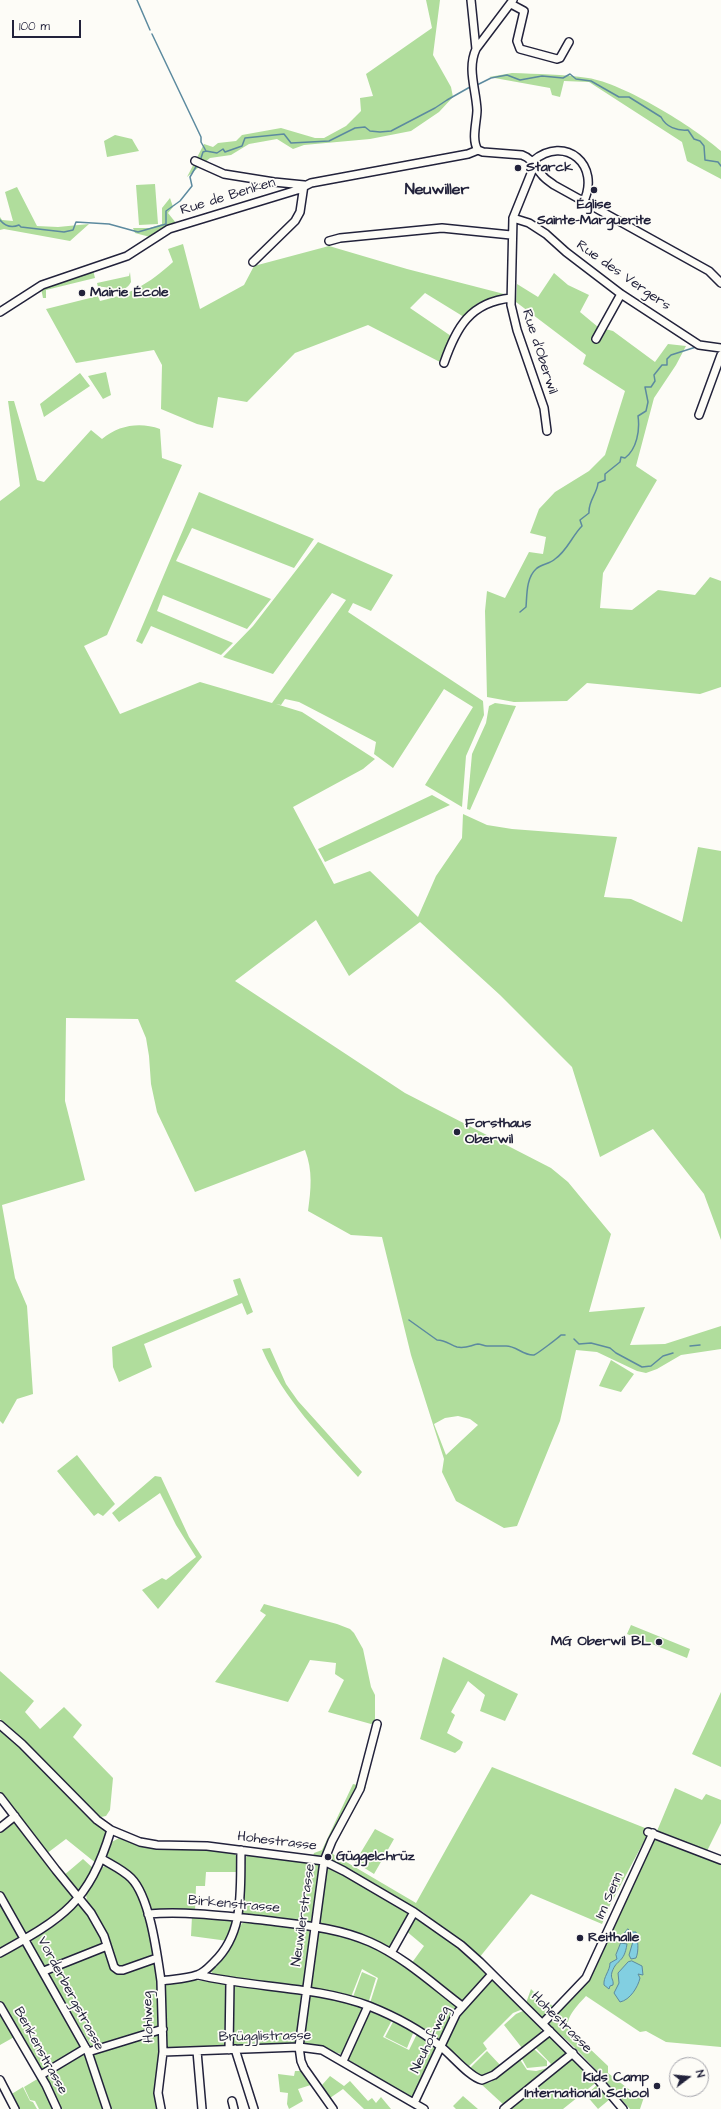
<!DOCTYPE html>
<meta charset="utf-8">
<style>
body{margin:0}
#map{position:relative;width:721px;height:2109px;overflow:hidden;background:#fdfcf7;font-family:"Architects Daughter",sans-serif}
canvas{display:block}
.north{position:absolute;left:669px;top:2057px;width:40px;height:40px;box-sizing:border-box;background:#fdfcf7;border:1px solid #a5a5ac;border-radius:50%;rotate:74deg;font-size:11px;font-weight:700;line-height:16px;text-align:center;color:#22223b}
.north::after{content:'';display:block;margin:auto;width:14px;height:18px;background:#22223b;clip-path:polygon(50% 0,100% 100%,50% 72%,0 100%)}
.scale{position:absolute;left:12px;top:20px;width:69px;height:18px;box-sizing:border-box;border:2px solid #22223b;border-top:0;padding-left:5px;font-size:12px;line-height:14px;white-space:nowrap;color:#22223b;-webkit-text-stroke:3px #fdfcf7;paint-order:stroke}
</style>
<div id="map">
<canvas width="721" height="2109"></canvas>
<div class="north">N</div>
<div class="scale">100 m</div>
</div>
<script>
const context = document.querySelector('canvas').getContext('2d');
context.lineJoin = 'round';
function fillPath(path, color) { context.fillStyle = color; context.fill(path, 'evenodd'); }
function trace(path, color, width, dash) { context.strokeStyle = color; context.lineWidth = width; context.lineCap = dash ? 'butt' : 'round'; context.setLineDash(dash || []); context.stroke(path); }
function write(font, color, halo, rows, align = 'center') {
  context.font = font + ' "Architects Daughter",sans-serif'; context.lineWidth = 3.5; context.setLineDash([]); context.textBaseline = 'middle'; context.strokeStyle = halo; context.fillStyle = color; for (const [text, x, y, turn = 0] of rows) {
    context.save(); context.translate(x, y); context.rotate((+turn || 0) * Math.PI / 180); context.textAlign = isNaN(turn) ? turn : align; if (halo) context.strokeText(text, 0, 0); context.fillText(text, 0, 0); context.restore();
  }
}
fillPath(new Path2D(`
 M426,0H440L433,55L451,87L453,97L439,112L411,131L370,139L304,145L293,149L277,139L249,144L231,155L210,158L187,177L204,144L213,147L218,143L236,141L242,135L281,128L315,138H324L346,126L361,111L360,98L373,96L366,74L432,28Z
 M512,73C537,74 563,74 588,78C623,83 694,127 721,151V179L687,161L682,142L589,82L564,81L560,97L552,95L550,88L489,77Z
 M115,135L132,139L139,151L107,157L104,141Z
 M155,184L158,224L139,225L136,185Z
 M17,187L37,226L58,227L89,224L70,241L4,229L0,230V217L2,220L13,221L5,192Z
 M170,198L173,207L168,213L176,223L170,225L150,237L135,233L133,228H150L162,224V208Z
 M183,244L200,309L244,285L254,266L329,246L407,269L508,295L478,303L464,317L425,293L410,308L451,336L440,362L368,325L295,353L247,402L218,397L213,428L197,424L161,409L162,365L154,350L76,363L46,309L98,296L100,301C133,293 147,285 173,262L168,249Z
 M93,270L95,278L46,290V298H43L41,288Z
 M130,272L131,282C123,297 110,285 98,287L97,283L129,276Z
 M554,273L568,285L589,295L580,312L598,327L613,331L655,362L668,344L686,346L676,365L654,398L636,466L657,480L603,573L600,608L632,610L658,590L695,595L710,577L721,581V687L700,694L587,683L567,701L514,702L487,697L485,611L487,591L505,598L529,552L543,554L546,537L530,533L539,509L555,492L589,471L605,455L625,391L583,364L586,355L516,302L517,284L538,297Z
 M106,372L111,395L103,399L88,376Z
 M80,373L90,386L44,417L40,404Z
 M8,401H14L37,480L44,482L91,430L102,439C119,425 140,422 160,429L162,458L182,465L107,635L84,646L120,714L200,682L272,703L346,600L332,593L273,674L223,657L253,626L318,542L393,575L371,611L353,603L348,612L483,701L484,715L466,756L462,807L425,785L473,707L444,689L393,768L374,754L376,742L299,702L285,699L281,705L276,704L302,712L375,759L363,769L293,807L334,884L370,871L418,917L436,876L462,838L463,814L487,825L512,829L617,837L604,897L631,899L682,922L698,847L721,851V1240L704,1194L653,1129L600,1157L572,1067L500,995L420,922L349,976L316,920L235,981L405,1093L551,1168L568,1182L611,1234L589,1312L645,1307L630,1345L665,1344L721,1326V1349L681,1355L657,1369L646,1373L637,1371L597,1352L576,1350L560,1421L517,1526L504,1528L456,1501L442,1472L444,1459L411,1355L382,1237L351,1235L308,1211C311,1189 313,1171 305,1150L195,1192L157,1112L151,1084L149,1056L146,1038L138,1019L66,1018L65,1101L85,1180L2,1205L15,1278L27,1306L33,1394L17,1399L3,1424L0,1421V501L20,486ZM458,1416L470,1419L478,1425L446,1455L434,1424L445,1418Z
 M199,492L314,539L294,568L192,528L176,561L271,599L247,629L163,595L157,611L233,643L221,655L151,626L142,644L136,641Z
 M495,703L516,706L470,810L467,809L472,754L486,723L489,706Z
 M432,795L450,805L325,862L318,849Z
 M240,1278L253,1312L247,1315L242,1303L144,1344L152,1367L119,1382L113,1367L112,1347L238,1295L233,1280Z
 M270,1348L286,1384L298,1401L362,1472L358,1477C322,1437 284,1400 262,1349Z
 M611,1360L634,1374L621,1392L599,1386Z
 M77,1455L115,1504L103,1516L98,1513L94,1516L57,1471Z
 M155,1476L161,1477L189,1537L202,1557L158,1609L142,1590L162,1578L166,1580L196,1557L176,1525L160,1493L119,1522L112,1513Z
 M264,1604L337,1624L350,1629L354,1633L363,1649L371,1687L375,1695V1723L371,1724L328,1712L344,1680L335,1674L336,1663L310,1660L288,1702L215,1682L266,1615L260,1611Z
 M631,1625L690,1649L687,1658L627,1634Z
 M443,1657L518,1694L505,1721L480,1711L485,1695L468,1681L451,1712L455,1715L447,1733L463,1742L460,1749L455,1753L420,1739Z
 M0,1671L34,1701L25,1712L40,1729L64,1707L82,1725L73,1737L113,1778L110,1810L106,1816L101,1817L94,1812L0,1719Z
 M721,1692V1767L692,1754Z
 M0,1729L14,1740L109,1832L97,1864L66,1839L46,1854L0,1792Z
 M492,1767L650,1830L610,1905L602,1924L531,1894L479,1958L423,1912L335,1863L313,1856L314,1853L322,1850L353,1784L366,1787L331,1853L416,1903Z
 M675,1788L702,1800L706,1794L721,1800V1823L707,1851L657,1831Z
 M14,1820L71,1893L73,1900L66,1911L30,1932H23L0,1892V1830Z
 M375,1829L394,1839L374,1874L355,1862Z
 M119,1838L145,1845L233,1852L238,1858L237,1872H206L205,1886H196L195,1911H151L135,1877L112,1862L107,1856L110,1843Z
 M661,1838L721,1862V2047L666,2042L646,2031L640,2032L586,1996C578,2005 566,2016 568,2028L608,2066V2073L635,2094L641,2093L644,2097L640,2109H630C608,2085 575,2042 548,2026L547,2022L577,1991L653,1839Z
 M248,1855L320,1865L311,1922L308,1923L246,1916L241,1913L243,1861Z
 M83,1859L94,1869L82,1890L78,1891L63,1876Z
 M110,1865L134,1884L145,1910L153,1953L151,1956L122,1968L115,1964L107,1937L96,1915L87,1902L86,1894L102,1867Z
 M331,1867L411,1912L389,1950L318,1924L324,1870Z
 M0,1902L19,1934L18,1940L0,1950Z
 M77,1905L84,1906L99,1932L103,1945L48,1967L43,1965L31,1944L32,1939L60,1922Z
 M192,1916L230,1919L235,1921L228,1941L191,1936Z
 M414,1917L418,1918L457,1946L489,1974L466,2001H459L411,1964L424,1946L405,1930Z
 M245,1921L310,1928L303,1989L214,1976L211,1971C218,1965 225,1958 230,1949C236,1940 236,1927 245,1921Z
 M318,1930C372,1935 419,1973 458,2007L448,2022L440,2042L370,2003L378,1978L362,1969L351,1997L311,1989Z
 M25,1942L84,2047L42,2073L0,2001V1956Z
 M105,1950L121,1973L156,1960L161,2024L157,2028L92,2048L50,1977V1971Z
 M362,1972L376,1978L368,2004L353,1997Z
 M493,1979L523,2009L513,2013L483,2043L487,2049L468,2067L447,2047C444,2020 475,1996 493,1979Z
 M195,1980L227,1984V2044L224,2048L169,2050L165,2046L163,1991L166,1984Z
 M235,1984L302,1994L298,2039L292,2045L231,2047V1985Z
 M531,1989L545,2003L547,2001L555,2008L547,2018H541L526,2003Z
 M311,1995L366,2007L344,2055L302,2042L309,1997Z
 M0,2009L16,2036L0,2045Z
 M525,2010L542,2027L541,2032L522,2048L504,2025L516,2014Z
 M368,2011L392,2020L383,2037L409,2050L418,2032L438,2046L413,2098L410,2099L349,2060L347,2056Z
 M394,2020L414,2031L407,2048L385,2037Z
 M161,2031L159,2109H109L90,2053Z
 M547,2036H552L567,2052L563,2059L505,2106L481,2084L491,2082L519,2058L527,2070L536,2071L548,2068L551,2064L534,2046Z
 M533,2048L547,2061V2066L527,2068L521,2057Z
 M487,2051L501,2066L490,2076H479L470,2068Z
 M82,2053L86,2055L104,2109H59L44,2076Z
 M572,2056L598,2081L563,2109H507Z
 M295,2071H304L314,2084L298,2089L303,2101L289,2109L287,2104L288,2093L280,2092L278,2074L294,2076Z
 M330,2076L344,2086L350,2081L368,2101L372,2098L376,2103L381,2097L391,2109H364L343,2089L330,2098L322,2085Z
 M39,2078L53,2109H39L35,2101L30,2100L24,2087Z
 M598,2084L610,2099L598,2109L586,2095Z
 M23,2087L30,2101L33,2102L37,2109H16L10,2095Z
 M463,2096L478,2109H456L453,2106Z`), '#b0dd9c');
const water = new Path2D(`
 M628,1929L631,1932H636C638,1940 639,1951 636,1958L631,1959L629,1955L634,1938L632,1935L625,1933Z
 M621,1943L627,1944C624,1964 617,1958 612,1972C610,1979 614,1979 613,1985L610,1986L609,1989L604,1985C603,1977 610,1971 610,1963L617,1959L616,1955Z
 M632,1961L642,1966L643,1975L638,1974L640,1978C638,1987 630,2000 620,2002L614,1993L619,1983L618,1973L628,1962Z`);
fillPath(water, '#82cfe1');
trace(water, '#5c8a9f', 1);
trace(new Path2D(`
 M137,0L150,30
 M152,34L201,137V142L206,151
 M477,85L491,78L507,75L520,80L542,76L563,78L570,74L576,79L591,81L619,97H629L661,117C666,127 677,131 688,130L694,139L700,141L704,146L705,160L718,162L721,166
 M200,161L203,152L206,151L217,153L223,149L225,152L242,146L245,138L284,134L291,143L329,141L355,128L365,127L370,131L380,132L391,131L435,108L447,100L470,87
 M0,220C5,226 12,228 19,225L21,227L64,232L73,230L76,222L109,224L138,232L166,224V211L180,201L192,186L190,177L197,165
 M520,612L526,607C527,596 526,578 536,569C541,564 550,564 555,559C567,551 572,536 582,526L580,520L589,513C588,501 597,494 598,483L605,480V474L620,462L621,457L625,458C637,449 640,430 638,416L646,411L648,402L645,387H651L655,381L654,375L662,365H667V359L671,355L696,347
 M409,1320L437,1340C446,1340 450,1345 457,1347C466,1349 471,1345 478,1344C481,1344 484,1346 487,1346C494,1346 499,1346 505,1346C516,1345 523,1356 534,1355C537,1354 558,1338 561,1335H565
 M574,1339L579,1344L591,1343L610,1348L616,1353L642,1367L651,1366L663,1356L673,1353
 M690,1346L700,1345`), '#5c8a9f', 1.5);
const minor = new Path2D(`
 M471,0L476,49
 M511,4L524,11L517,41L520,49L557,59L560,58L569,42
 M478,150L483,152L522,155C533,159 535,167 542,175C545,179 550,182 554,185L709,271L721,283
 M478,150C471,140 477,121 477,110C476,89 467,69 476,49L513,0
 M195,161L224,174L274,182L304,185
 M533,161C565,134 602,165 583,203
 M536,167L532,171L513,218L511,305L517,330L544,408L547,431
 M513,218L529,223L546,234L566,252L621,294L699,345L721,348
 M329,241L340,238L442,228L511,235
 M253,262L295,221L300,212L304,185
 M0,312L42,285L127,256L169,229L297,190L311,183L468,154L478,150
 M596,339L621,294
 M444,363C456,328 470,302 511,298
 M699,415L721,355
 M0,1725L22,1744L97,1820L111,1830L140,1842L157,1845L207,1846L324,1861L344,1871L414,1912L461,1945L480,1962L594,2075L623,2109
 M0,1797L56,1870L91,1913L104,1936L114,1967L118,1970H123L157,1958
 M0,1828L15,1816
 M648,1832L721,1860
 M102,1859C112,1865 123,1870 131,1878C150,1897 157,1954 161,1981
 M0,1896L88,2052L107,2109
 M148,1914C186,1911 225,1916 263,1920C300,1925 336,1927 370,1942C404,1957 433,1984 462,2006
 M0,1953C63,1918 89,1903 111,1830
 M391,1953L414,1912
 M44,1971L107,1946
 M198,1975C253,1988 316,1986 369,2006C394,2016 419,2029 440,2046C452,2055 469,2077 482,2080L494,2075L550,2031
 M0,2006L46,2085L57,2109
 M543,2023L586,1978L653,1833
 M235,2049L254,2109
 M229,2050L230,1981
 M197,2051L202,2109
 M88,2052L163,2029
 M163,2052L299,2047L322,2050L424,2109
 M343,2061L368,2006
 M41,2075L86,2048
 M0,2080L15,2109
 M232,2101L234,2109
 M414,2103L456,2014L492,1974
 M161,2109L158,2093L163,2052L161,1981C173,1979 186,1979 197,1975C204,1973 209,1967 214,1962C245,1932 240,1890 241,1850
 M333,2109L304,2068L301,2061L299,2047L324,1861L332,1841L360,1789L377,1724
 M504,2109L573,2053`);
trace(minor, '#22223b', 10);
trace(minor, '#fdfcf7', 7);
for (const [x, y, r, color] of [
 [518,168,4,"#22223b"],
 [594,190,4,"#22223b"],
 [82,293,4,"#22223b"],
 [457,1132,4,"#22223b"],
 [659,1642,4,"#22223b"],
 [328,1857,4,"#22223b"],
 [580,1938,4,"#22223b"],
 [657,2086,4,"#22223b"]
]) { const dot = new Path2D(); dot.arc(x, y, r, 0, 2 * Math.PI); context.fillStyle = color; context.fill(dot); trace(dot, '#fdfcf7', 1.5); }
write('bold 14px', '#22223b', '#fdfcf7', [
 ["Starck",526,168],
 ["Église",594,205,"center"],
 ["Sainte-Marguerite",594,221,"center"],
 ["Mairie École",90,293],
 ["Forsthaus",465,1124],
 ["Oberwil",465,1140],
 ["MG Oberwil BL",651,1642,"right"],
 ["Güggelchrüz",336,1857],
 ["Reithalle",588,1938],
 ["Kids Camp",649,2078,"right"],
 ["International School",649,2094,"right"]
], 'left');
write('14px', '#22223b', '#fdfcf7', [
 ["Rue de Benken",228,197,-17],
 ["Rue des Vergers",623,276,35],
 ["Rue d'Oberwil",539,352,72],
 ["Hohestrasse",277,1842,7],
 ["Im Senn",610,1896,-66],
 ["Birkenstrasse",234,1905,5],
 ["Neuwilerstrasse",304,1915,-82],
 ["Vorderbergstrasse",70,1994,62],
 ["Hohlweg",149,2017,-92],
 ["Hohestrasse",561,2023,45],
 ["Brügglistrasse",265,2037,-1],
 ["Neuhofweg",431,2040,-64],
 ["Benkenstrasse",40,2051,61]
]);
write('bold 16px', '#22223b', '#fdfcf7', [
 ["Neuwiller",437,191]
]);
</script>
